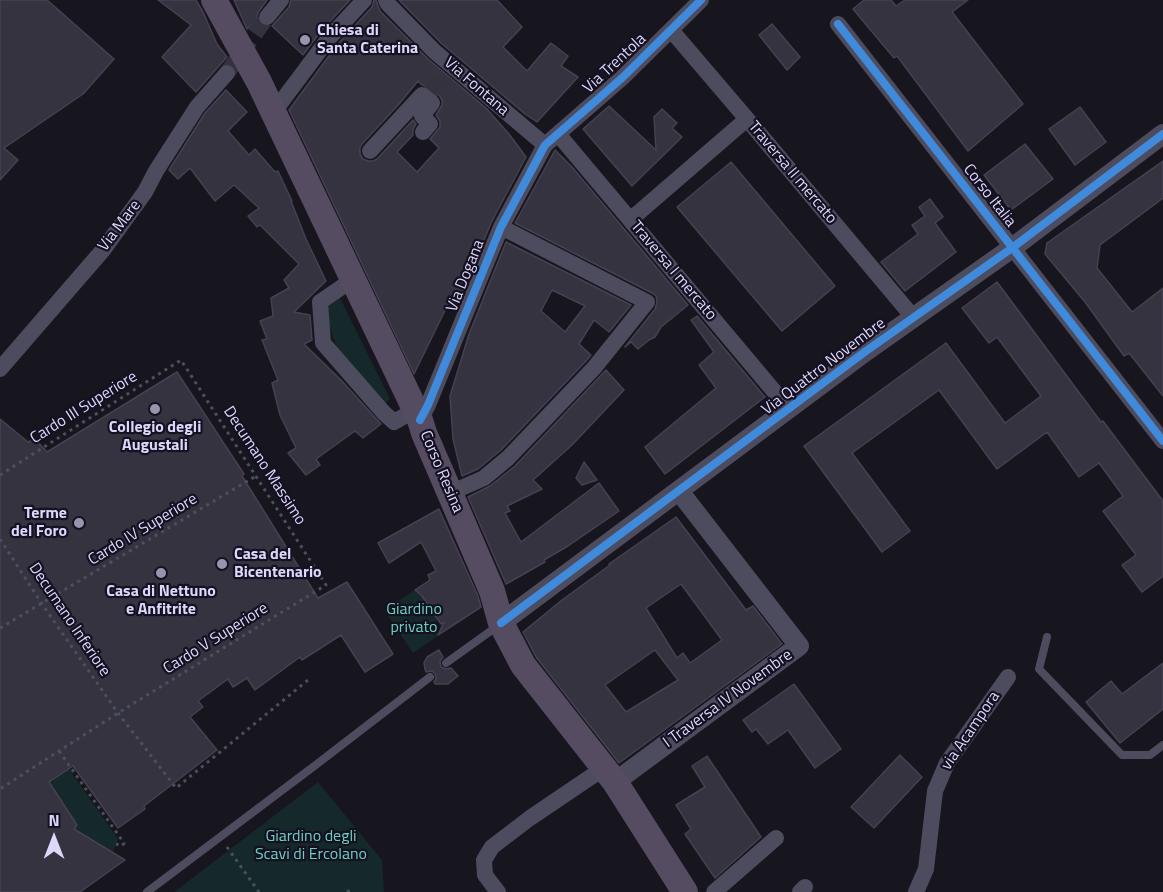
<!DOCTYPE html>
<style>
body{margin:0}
#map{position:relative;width:1163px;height:892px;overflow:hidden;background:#17151e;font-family:"Titillium Web",sans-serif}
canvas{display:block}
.north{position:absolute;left:24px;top:808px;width:60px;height:60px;-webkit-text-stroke:4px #151122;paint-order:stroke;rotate:0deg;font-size:16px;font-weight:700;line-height:24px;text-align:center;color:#ddd8fa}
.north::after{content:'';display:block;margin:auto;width:21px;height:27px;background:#ddd8fa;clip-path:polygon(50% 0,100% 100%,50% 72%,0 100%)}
</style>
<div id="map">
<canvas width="1163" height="892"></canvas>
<div class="north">N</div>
</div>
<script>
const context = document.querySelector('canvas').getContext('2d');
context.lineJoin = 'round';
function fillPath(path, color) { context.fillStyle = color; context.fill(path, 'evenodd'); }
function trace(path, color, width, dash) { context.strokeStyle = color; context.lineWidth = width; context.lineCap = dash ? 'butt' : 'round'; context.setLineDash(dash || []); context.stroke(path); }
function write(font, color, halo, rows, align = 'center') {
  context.font = font + ' "Titillium Web",sans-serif'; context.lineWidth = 4.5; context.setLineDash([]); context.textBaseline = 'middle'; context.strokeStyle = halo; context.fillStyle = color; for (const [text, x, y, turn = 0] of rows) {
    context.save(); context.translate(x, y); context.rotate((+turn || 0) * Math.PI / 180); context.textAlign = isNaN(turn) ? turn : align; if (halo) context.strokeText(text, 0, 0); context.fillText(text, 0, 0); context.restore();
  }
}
fillPath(new Path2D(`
 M338,294L390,399L381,407L339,354L329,325L324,301Z
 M415,590L422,596L438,620L434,623L439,635L413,653L384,610Z
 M62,759L118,839L113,852L74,829L77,824L49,782L59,775Z
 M318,782L382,860L384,892H174Z`), '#15282a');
const building = new Path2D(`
 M0,0H47L114,59L83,94L4,148L18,160L0,180Z
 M158,0H196L203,12L217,44L227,57L196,92L162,57L191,25Z
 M234,0H267L259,11L257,16V20L247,29Z
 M291,0H350L321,31L303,55L272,26L289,7Z
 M374,0H376L380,11L427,58L486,108L509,134L526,157L491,223L462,294L455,290L414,374L289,110L337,45L372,7ZM418,81L422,85L429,87L439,95L442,100V105L436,115L440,121V127L430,139L439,148L417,172L397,152L413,135V129L416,124L413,120L377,159L373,161H368L363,159L360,154V148L362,144L399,104Z
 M399,0H497L522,27L503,47L527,71L551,43L568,56L561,66L578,77L537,122L525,114L441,43Z
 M864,0H891L896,6L905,0H968L952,12L1023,104L968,151L897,56L894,58L853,9Z
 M772,24L800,57L787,70L759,35Z
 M226,90L247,112L228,131L249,155L255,149L275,172L278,171L292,201H291L306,239L326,281L294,312L310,315L312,340L304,344L341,380L381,424L363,438L355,431L316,459L320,465L306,475L288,453L296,448L280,415L272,383L278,380L262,340L267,339L260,321L273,316L271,298L289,288L284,280L299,264L260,225L257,227L248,216L259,208L234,185L215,201L190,168L178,179L169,170L205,113Z
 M609,106L656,150L654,117L662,109L677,123L672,128L682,137L632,186L583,129Z
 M1080,107L1106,142L1075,165L1049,129Z
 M1025,144L1053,179L1011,210L984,175Z
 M555,150L572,167L688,305L661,327L655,337L649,340L638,349L631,342L625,347L655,309L657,302L656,296L652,293L515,223Z
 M1163,161V198L1100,245L1097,268L1132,312L1163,288V396L1129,353L1124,356L1085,302L1045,254L1047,243Z
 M731,162L835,286L782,331L677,207Z
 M930,199L943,217L935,223L956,252L905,291L881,262L918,234L912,225L925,216L919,207Z
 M506,242L631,305L609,332L594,320L579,344L591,355L586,361L501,450L478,469L462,476L453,439L450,396L469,334ZM552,290L585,306L565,332L541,311Z
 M997,282L1101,422L1103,421L1163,501V576L1142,592L1122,565L1136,555L1103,511L1123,496L1099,463L1079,477L1047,432L997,469L939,390L852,453L910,531L882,552L804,446L946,343L1005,423L1041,396L997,337L989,343L962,308Z
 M697,316L765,397L665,474L645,447L716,388L699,365L714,352L691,320Z
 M606,370L624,390L572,445L533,480L542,489L507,506L510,511L505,513L521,542L599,483L619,511L568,546L544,560L545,562L506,584L468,497L490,486L515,466Z
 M177,372L244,474L242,476L318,598L347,582L393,654L365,672L341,635L302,660L300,657L255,690L247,678L233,687L228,679L198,701L203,707L190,717L217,750L144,806L145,809L118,828L73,766L49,782L77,825L74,829L125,860L80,892H0V419L28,442L35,439L47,452Z
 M584,462L597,480L582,485L576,478Z
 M439,509L478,596L481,607L438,635L444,622L441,624L422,596L415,590L430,580L428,575L436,571L421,542L389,563L378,543Z
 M676,517L746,610L753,606L782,644L619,763L536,657L523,632L562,600L610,565L609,564ZM681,584L722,640L690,663L683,653L677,658L646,608ZM655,650L678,680L626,712L605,685Z
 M439,650L443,657L440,661L441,667L446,669L451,668L458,676L448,684H435L434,682L436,679L435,674L432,671L426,672L425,669L424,663L427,657Z
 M1163,663V709L1120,743L1086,702L1111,681L1122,694Z
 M794,684L841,749L815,768L788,730L768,744L756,729L752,732L743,720Z
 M900,755L922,777L874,828L851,807Z
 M707,756L761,837L715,878L685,834L691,829L676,805L705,787L692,766Z`);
fillPath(building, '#363340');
trace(building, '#454151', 1.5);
trace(new Path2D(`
 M227,73L267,17
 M430,93L446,75`), '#35323f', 16, [16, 8]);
trace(new Path2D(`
 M0,475L181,360L326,585L118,713L0,789
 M0,539L42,604L118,713L176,788L308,680
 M0,628L256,476
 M59,751L124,843L122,846L116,844
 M227,847L259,892
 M347,892L350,890`), '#48515d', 3, [3, 4.5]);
trace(new Path2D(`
 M1047,637L1039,669L1122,755H1150L1163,745
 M446,663L499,625
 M147,892L317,764L430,677`), '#4d4b5e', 8);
trace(new Path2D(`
 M386,0L388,4L434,51L545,145
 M267,17L281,0
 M838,24L1163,441
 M671,30L747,119L913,317
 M273,113L329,38L364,0
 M558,134L789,409
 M370,151L422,95L432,103L422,116L430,124L423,132
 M630,220L747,119
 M352,280L320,302L323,343L384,413L394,422L415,410
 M0,369L103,250L145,192L156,171L197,107L227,73
 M420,420L428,405L501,227L545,145L622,78L701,0
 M450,493L484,478L508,458L594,368L647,302L501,227
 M498,892L485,875L484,860L492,847L530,818L604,768
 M714,892L776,838
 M800,892L805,887
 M916,892L926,869L935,791L947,763L1008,677`), '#4d4b5e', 16);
trace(new Path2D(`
 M501,623L866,351L1012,248L1163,134
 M615,782L799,646L679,491`), '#4d4b5e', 20);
trace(new Path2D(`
 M214,0L259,82L420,420L424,433L492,591L501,623L523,665L615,782L685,892`), '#554c62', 26);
trace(new Path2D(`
 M838,24L1163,441
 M420,420L428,405L501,227L545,145L622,78L701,0
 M501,623L866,351L1012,248L1163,134`), '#408adc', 8);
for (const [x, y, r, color] of [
 [305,40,6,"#9894ad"],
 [155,409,6,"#9894ad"],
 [79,523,6,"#9894ad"],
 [222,564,6,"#9894ad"],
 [161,573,6,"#9894ad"]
]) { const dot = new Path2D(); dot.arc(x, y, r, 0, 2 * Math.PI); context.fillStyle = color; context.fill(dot); trace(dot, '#151122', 2); }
write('bold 16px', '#ddd8fa', '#151122', [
 ["Chiesa di",317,31],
 ["Santa Caterina",317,49],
 ["Collegio degli",155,428,"center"],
 ["Augustali",155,446,"center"],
 ["Terme",67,514,"right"],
 ["del Foro",67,532,"right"],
 ["Casa del",234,555],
 ["Bicentenario",234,573],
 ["Casa di Nettuno",161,592,"center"],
 ["e Anfitrite",161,610,"center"]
], 'left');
write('16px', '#ddd8fa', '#151122', [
 ["Via Trentola",615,64,-43],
 ["Via Fontana",476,87,41],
 ["Traversa II mercato",792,173,50],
 ["Corso Italia",989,196,52],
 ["Via Mare",120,226,-53],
 ["Traversa I mercato",673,271,50],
 ["Via Dogana",466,276,-68],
 ["Via Quattro Novembre",824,367,-37],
 ["Cardo III Superiore",84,408,-32],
 ["Decumano Massimo",264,466,57],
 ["Corso Resina",441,472,67],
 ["Cardo IV Superiore",143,530,-31],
 ["Decumano Inferiore",69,620,56],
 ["Cardo V Superiore",216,639,-32],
 ["I Traversa IV Novembre",728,699,-36],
 ["via Acampora",971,731,-56]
]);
write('16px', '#6dd0bc', '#151122', [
 ["Giardino",414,610],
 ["privato",414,628],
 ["Giardino degli",311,837],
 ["Scavi di Ercolano",311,855]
]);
</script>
